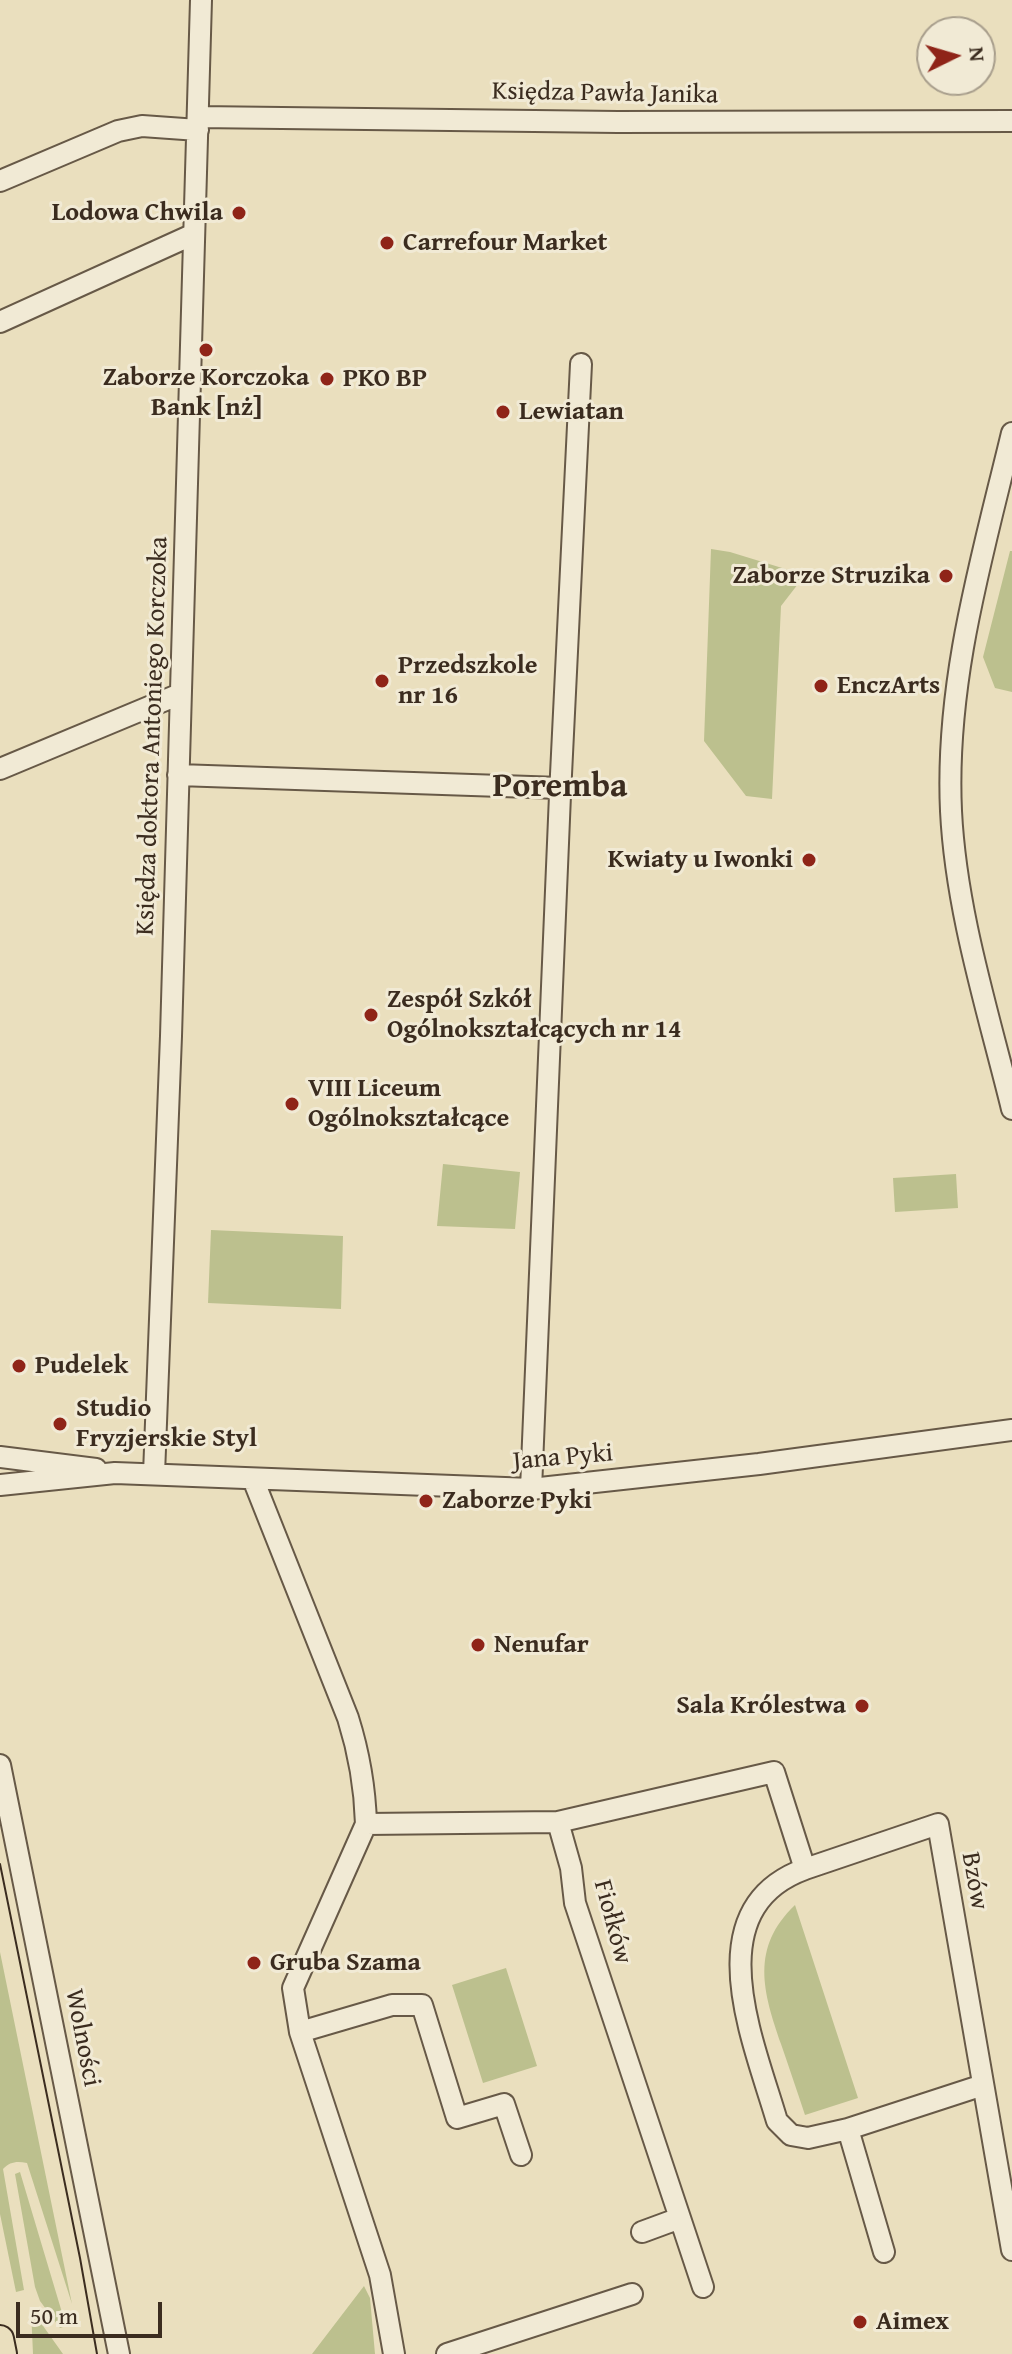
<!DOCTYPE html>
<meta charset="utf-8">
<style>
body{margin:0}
#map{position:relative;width:1012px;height:2354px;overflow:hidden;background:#eadfbe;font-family:"Gentium Book Plus",serif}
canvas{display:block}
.north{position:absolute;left:916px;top:16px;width:80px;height:80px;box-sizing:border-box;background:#f1ead5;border:2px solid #a89e8c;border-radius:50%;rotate:85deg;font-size:22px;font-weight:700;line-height:32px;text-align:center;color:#3b2c1f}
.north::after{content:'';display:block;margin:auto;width:28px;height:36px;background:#8f2418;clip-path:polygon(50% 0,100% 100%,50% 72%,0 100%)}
.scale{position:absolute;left:16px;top:2302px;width:146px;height:36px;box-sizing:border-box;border:4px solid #3b2c1f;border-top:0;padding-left:10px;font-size:24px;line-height:28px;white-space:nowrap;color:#3b2c1f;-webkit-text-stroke:6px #f1ead5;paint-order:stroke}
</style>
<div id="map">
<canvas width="1012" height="2354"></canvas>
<div class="north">N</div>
<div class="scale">50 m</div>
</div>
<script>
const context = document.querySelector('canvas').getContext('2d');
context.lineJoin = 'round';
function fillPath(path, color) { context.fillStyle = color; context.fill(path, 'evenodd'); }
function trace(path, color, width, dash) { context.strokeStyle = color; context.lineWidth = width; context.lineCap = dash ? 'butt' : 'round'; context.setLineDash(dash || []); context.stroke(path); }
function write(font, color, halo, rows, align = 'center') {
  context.font = font + ' "Gentium Book Plus",serif'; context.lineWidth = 6; context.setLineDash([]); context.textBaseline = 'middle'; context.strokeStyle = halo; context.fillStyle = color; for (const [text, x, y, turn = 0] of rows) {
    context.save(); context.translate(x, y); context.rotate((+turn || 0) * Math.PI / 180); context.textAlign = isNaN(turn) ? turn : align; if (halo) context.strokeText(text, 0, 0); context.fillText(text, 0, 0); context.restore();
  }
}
fillPath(new Path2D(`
 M711,549L730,552L805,575L781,606L772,799L746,796L704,741Z
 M1010,551H1012V692L995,688L983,657Z
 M443,1164L520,1172L515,1229L437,1226Z
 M956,1174L958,1208L895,1212L893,1178Z
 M211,1230L343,1236L341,1309L208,1303Z
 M795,1905L858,2098L805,2115C797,2091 789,2067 781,2044C763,1992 750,1948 795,1905Z
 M0,1952L72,2304L27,2163C16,2161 10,2162 3,2169L24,2290L16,2292L0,2214Z
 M506,1968L537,2066L483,2083L452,1985Z
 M20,2172L66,2326L60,2328L40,2301L35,2287L15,2174Z
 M364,2286L370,2298L375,2354H312Z
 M31,2309L63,2354H33Z`), '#bcc08e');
const minor = new Path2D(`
 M198,117L618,122L1012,121
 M0,181L118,131L142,126L198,130
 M0,322L194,234
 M1012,433C982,558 945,681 951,811C956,912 988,1011 1012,1109
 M0,769L180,694
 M178,775L560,788
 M0,1457L96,1469
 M154,1474L171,1036L201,0
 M253,1479L348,1718C359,1753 365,1787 366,1824L293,1988L300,2032L380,2275L394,2354
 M0,1485L115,1473L531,1489L759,1464L1012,1430
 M531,1489L560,795L581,364
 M0,1765L119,2354
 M558,1822L774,1772L805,1869L938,1824L1012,2250
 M366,1824L558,1822L571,1868L575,1903L680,2218L642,2232
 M805,1869C695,1909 754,2042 777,2121L791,2135L808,2138L848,2129L983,2085
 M300,2032L392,2005H422L457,2118L504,2104L521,2155
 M848,2129L884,2252
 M680,2218L703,2287
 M447,2354L632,2294`);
const major = new Path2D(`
 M0,2339L3,2354`);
trace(minor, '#675947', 24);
trace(major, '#3b2c1f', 30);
trace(minor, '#f1ead5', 20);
trace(major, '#eadfbe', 26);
trace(new Path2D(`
 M0,1864L80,2258L97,2354`), '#3b2c1f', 2);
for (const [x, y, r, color] of [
 [239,213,8,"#8f2418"],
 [387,243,8,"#8f2418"],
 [206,350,8,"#8f2418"],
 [327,379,8,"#8f2418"],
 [503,412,8,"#8f2418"],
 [946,576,8,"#8f2418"],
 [382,681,8,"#8f2418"],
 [821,686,8,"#8f2418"],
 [809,860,8,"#8f2418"],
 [371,1015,8,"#8f2418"],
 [292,1104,8,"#8f2418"],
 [19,1366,8,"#8f2418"],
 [60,1424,8,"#8f2418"],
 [426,1501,8,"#8f2418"],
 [478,1645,8,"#8f2418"],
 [862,1706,8,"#8f2418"],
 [254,1963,8,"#8f2418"],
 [860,2322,8,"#8f2418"]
]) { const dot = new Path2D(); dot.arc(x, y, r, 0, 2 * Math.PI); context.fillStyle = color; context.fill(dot); trace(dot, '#f1ead5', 3); }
write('26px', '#3b2c1f', '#f1ead5', [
 ["Księdza Pawła Janika",605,94,1],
 ["Księdza doktora Antoniego Korczoka",153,736,-88],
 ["Jana Pyki",563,1458,-5],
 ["Bzów",974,1881,80],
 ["Fiołków",612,1922,75],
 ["Wolności",82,2038,79]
]);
write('bold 26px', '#3b2c1f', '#f1ead5', [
 ["Lodowa Chwila",223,213,"right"],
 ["Carrefour Market",403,243],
 ["Zaborze Korczoka",206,378,"center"],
 ["Bank [nż]",206,408,"center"],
 ["PKO BP",343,379],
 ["Lewiatan",519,412],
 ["Zaborze Struzika",930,576,"right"],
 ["Przedszkole",398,666],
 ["nr 16",398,696],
 ["EnczArts",837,686],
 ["Kwiaty u Iwonki",793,860,"right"],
 ["Zespół Szkół",387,1000],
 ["Ogólnokształcących nr 14",387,1030],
 ["VIII Liceum",308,1089],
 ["Ogólnokształcące",308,1119],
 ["Pudelek",35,1366],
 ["Studio",76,1409],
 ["Fryzjerskie Styl",76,1439],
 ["Zaborze Pyki",442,1501],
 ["Nenufar",494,1645],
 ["Sala Królestwa",846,1706,"right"],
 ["Gruba Szama",270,1963],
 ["Aimex",876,2322]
], 'left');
write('bold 34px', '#3b2c1f', '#f1ead5', [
 ["Poremba",560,787]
]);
</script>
